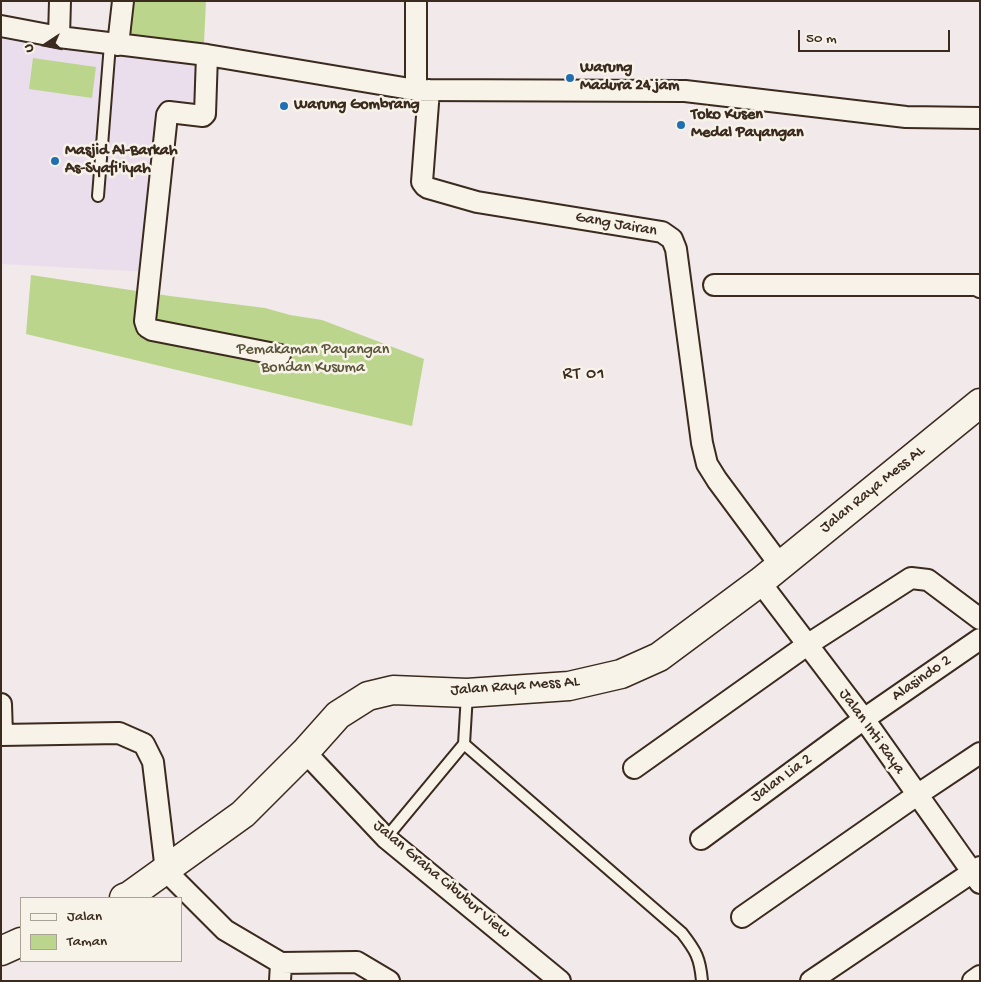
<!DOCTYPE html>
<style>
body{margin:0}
#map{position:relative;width:981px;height:982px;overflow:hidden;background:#f1e9ea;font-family:"Gochi Hand",sans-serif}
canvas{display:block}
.frame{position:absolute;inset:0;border:2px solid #3b2a1e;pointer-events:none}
.legend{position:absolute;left:20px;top:897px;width:162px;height:65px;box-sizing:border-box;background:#f7f3e8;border:1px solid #aca397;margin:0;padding:6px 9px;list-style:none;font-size:15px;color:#3b2a1e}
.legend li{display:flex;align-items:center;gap:10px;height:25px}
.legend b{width:25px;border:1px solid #aca397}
.north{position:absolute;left:20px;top:20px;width:50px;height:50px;-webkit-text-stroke:4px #f7f3e8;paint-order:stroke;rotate:259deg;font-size:14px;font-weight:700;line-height:20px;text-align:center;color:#3b2a1e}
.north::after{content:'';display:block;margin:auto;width:18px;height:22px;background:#3b2a1e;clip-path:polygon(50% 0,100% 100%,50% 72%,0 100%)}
.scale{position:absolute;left:798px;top:30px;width:152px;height:22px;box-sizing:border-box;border:2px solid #3b2a1e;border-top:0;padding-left:6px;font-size:15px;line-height:18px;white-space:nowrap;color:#3b2a1e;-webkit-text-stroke:4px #f7f3e8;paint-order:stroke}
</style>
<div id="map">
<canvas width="981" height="982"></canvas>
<div class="frame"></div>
<ul class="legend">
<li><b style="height:6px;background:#f7f3e8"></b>Jalan</li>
<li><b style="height:14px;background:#bbd58c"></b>Taman</li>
</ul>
<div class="north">U</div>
<div class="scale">50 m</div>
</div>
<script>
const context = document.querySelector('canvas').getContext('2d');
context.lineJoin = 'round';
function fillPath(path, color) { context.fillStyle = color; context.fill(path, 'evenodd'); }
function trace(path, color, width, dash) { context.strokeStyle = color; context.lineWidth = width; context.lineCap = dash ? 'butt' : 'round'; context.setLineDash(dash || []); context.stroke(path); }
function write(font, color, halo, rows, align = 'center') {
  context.font = font + ' "Gochi Hand",sans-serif'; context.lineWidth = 5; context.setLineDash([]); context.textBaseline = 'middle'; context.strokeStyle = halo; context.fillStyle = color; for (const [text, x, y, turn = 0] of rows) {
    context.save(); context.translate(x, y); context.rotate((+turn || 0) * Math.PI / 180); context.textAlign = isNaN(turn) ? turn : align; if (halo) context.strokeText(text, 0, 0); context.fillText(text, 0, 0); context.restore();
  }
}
fillPath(new Path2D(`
 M1,33L202,61L200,110L166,109L151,272L1,264Z`), '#eadeed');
fillPath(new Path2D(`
 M134,1H206L204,43L130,34Z
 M33,58L96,67L92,98L29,89Z
 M31,275L170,296L265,308L290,315L322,320L424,359L412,426L26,334Z`), '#bbd58c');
const lane = new Path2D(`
 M98,196L110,44
 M464,744L682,933C696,951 700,958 702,981
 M386,838L464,744L467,694`);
const street = new Path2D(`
 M1,26L59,37L207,55L416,90L685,91L906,117L980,118
 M59,37L60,1
 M118,45L123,1
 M207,55L205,114L203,116L169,112L167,115L145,321L147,327L152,330L280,355
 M416,90V1
 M429,90L422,182L425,186L428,188L477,202L662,232L672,239L676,249L702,443L707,464L717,480L780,565
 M714,285H979L980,287
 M760,582L864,719L980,883
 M1,704L2,735
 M1,735L119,733L144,744L153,762L166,871L225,930L281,963L357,962L389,981
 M305,752L386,838L560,981
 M634,768L807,645L911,578L928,580L980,619
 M701,839L864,719L980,639
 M742,917L917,795L980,753
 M280,981L281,963
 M811,981L980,867
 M973,981L980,976`);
const secondary = new Path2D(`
 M124,898L129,896L243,814L305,752L338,715L368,696L393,690L467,693L569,686L621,674L659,657L760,582L980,403
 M1,951L21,942`);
trace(lane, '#3b2a1e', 14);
trace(street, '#3b2a1e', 24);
trace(secondary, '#3b2a1e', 31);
trace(lane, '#f7f3e8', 10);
trace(street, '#f7f3e8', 20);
trace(secondary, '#f7f3e8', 28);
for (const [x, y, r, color] of [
 [570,78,5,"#1f6fb2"],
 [284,106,5,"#1f6fb2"],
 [681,125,5,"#1f6fb2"],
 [55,161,5,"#1f6fb2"]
]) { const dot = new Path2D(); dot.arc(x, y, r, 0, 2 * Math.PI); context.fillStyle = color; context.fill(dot); trace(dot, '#f7f3e8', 2); }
write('bold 16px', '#3b2a1e', '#f7f3e8', [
 ["Warung",580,69],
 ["Madura 24 jam",580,87],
 ["Warung Gombrang",294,106],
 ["Toko Kusen",691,116],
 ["Medal Payangan",691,134],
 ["Masjid Al-Barkah",65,152],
 ["As-Syafi'iyah",65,170]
], 'left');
write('16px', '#3b2a1e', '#f7f3e8', [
 ["Gang Jairan",616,225,10],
 ["Jalan Raya Mess AL",873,490,-39],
 ["Alasindo 2",922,679,-35],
 ["Jalan Raya Mess AL",515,687,-4],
 ["Jalan Inti Raya",871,732,54],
 ["Jalan Lia 2",782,779,-36],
 ["Jalan Graha Cibubur View",441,880,40]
]);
write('16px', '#5b553a', '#f7f3e8', [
 ["Pemakaman Payangan",313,351],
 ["Bondan Kusuma",313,369]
]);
context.letterSpacing = '1px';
write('18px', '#3b2a1e', '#f7f3e8', [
 ["RT 01",584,375]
]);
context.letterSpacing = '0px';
</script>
